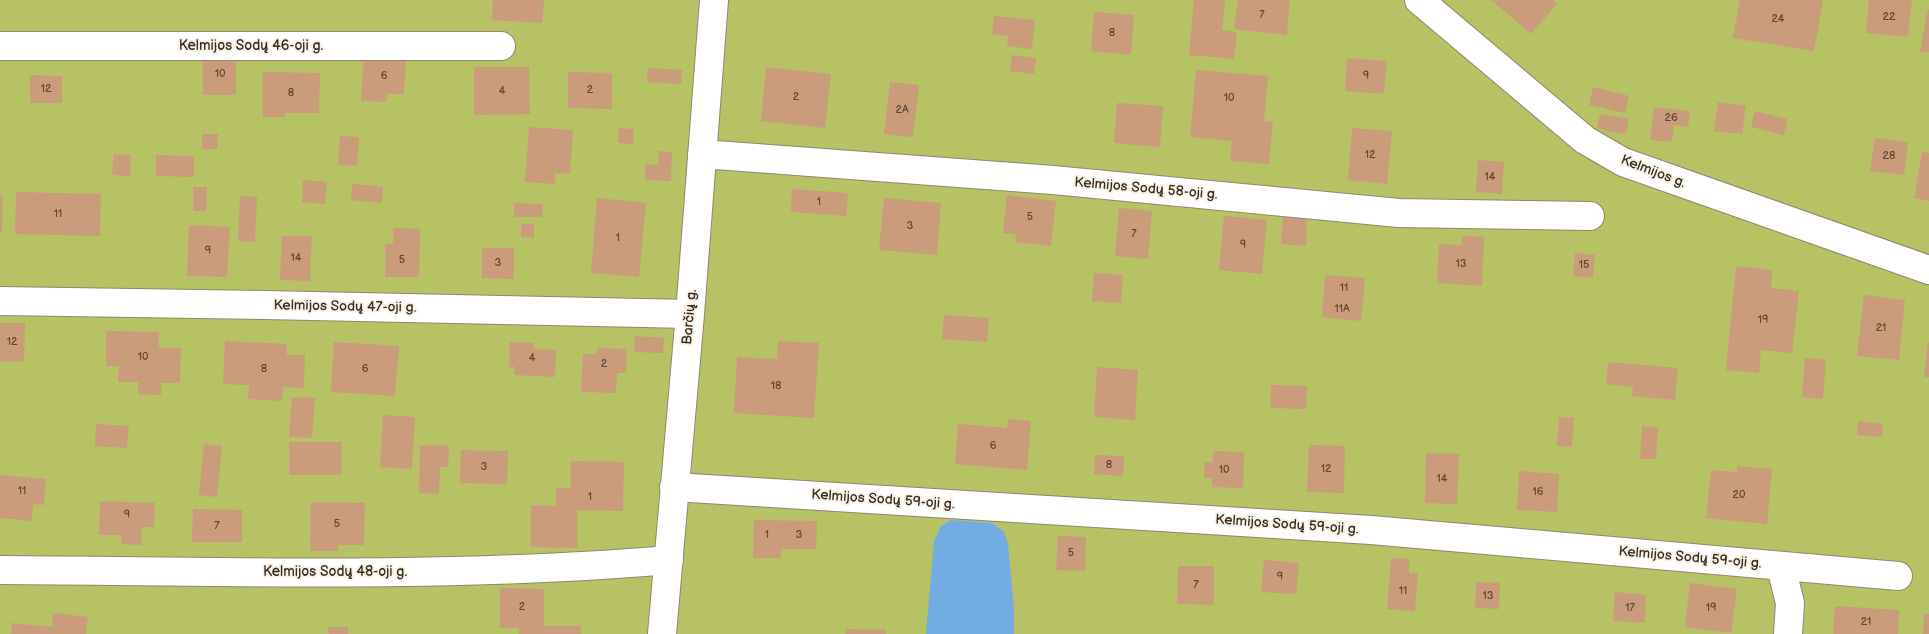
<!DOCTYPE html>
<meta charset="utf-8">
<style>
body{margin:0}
canvas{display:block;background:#f2ddbe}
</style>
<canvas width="1929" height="634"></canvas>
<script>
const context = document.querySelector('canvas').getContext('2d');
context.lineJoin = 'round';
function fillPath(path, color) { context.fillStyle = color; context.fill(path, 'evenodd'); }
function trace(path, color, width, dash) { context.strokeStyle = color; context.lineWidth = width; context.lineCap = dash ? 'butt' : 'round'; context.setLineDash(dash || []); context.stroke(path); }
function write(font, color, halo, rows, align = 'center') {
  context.font = font + ' "Balsamiq Sans",sans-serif'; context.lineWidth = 4; context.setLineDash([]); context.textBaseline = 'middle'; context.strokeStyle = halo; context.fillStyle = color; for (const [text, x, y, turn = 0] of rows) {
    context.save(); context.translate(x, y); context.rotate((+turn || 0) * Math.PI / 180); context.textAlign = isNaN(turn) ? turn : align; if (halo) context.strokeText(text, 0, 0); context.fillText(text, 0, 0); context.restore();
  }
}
fillPath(new Path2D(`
 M0,0H1929V634H0Z`), '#b6c264');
fillPath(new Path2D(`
 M951,520L992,523L1004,532L1008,544L1014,610V634H926L934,541L941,526Z`), '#73ace3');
fillPath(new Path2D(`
 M493,0H544L542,23L492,20Z
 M1194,0H1225L1222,30L1237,32L1234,59L1189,55Z
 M1238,0H1290L1287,35L1234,29Z
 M1491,0H1553L1557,4L1531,34Z
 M1740,0H1823L1814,51L1733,38Z
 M1869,0H1912L1908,37L1866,33Z
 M1928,9L1929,10V52L1920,51Z
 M1094,12L1134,15L1131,55L1091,51Z
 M994,16L1035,20L1032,49L1007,46L1008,36L992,34Z
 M203,53H236V95H203Z
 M1012,55L1036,58L1034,74L1010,71Z
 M364,56L406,58L404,94H387L386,102L361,101Z
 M1347,58L1387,61L1384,94L1345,91Z
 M474,67H529L530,114L474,115Z
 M766,67L831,74L825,128L761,121Z
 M648,68L682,70L681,84L647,82Z
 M1196,70L1268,76L1264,121L1273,122L1269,164L1230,161L1232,141L1190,137Z
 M263,72L320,73L319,113H285V117H263Z
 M568,72L612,73V109L568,108Z
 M30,75L62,76V103H30Z
 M890,82L919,85L913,137L884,134Z
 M1593,87L1629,96L1625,113L1589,105Z
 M1718,102L1746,106L1742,134L1714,131Z
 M1117,103L1163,106L1160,147L1114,143Z
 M1654,107L1690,111L1688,127L1674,125L1672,142L1650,140Z
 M1755,111L1787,119L1784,135L1751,127Z
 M1600,114L1629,119L1626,134L1597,129Z
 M529,127L573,130L570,174L555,173V184L525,182Z
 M619,128L634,129L633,144L618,143Z
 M1352,128L1392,131L1387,184L1348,180Z
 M202,134H218L217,149H202Z
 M340,136L359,137L357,166L338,165Z
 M1875,138L1908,142L1904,175L1870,171Z
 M659,151L672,152L671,181L645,180V164L658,165Z
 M1922,152L1929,153V201L1914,198Z
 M114,154L131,155L130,176L112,175Z
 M156,155L194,156V177L156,176Z
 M1478,160L1504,162L1502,194L1476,192Z
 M303,180L327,182L325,204L302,202Z
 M352,184L383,187L382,203L351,200Z
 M193,187H207L206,211H193Z
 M792,189L848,193L846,216L791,212Z
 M16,192L101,194L100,236L15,234Z
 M1007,195L1056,201L1051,246L1015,242L1016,234L1003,233Z
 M0,196H3L2,232H0Z
 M240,196L257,197L255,242L238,241Z
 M597,198L646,203L639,277L591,273Z
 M884,198L941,203L937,255L879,250Z
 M514,203L543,204L542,217H514Z
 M1119,208L1152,211L1148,259L1115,256Z
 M1224,216L1267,220L1262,274L1219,270Z
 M1283,217L1307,219L1306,246L1281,244Z
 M521,224H534V238L521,237Z
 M189,225L230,227L227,277L187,276Z
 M393,228L420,229L419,277H385V244H393Z
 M282,236H312L310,281L280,280Z
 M1462,236L1484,237L1482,286L1437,283L1439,244L1462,245Z
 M482,248H514V279L482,278Z
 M1575,253L1595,255L1593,278L1573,276Z
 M1736,266L1772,270L1771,288L1799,291L1792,353L1761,350L1759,373L1726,370Z
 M1094,273L1123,275L1121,303L1092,301Z
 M1325,275L1365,278L1361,321L1322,317Z
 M1864,295L1905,300L1899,360L1857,356Z
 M944,315L989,318L987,342L942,339Z
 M0,323H25L24,362L0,361Z
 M106,331L159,332V348H181L180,383H161V395L138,394V382H118L119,366H106Z
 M635,336L664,338L663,353L634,352Z
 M225,341L287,344V355H305L304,388L283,387L282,401L248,399L249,385L223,384Z
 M778,341L819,343L814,418L734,413L737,357L777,359Z
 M334,342L399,346L395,396L331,392Z
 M510,342L534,343V349L556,350L555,377L514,375L515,367H509Z
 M1928,342L1929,343V377H1924Z
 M597,348L627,349L626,373H617L616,393L581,392L583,354H597Z
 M1805,358L1826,360L1823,399L1802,397Z
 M1608,362L1678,368L1675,400L1632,396L1633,387L1606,384Z
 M1097,367L1138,370L1135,420L1094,417Z
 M1271,385L1307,386L1306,409L1271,408Z
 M292,397L315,398L312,438L289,437Z
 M383,415L415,417L412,469L380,467Z
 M1559,417L1574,418L1572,447L1557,446Z
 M1008,419L1031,421L1027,470L955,464L958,424L1007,428Z
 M1858,421L1883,424L1882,437L1857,435Z
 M96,424L129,426L127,448L95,446Z
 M1642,426L1658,427L1656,459H1640Z
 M289,442H342L341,475H289Z
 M204,444L222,446L217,497L199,495Z
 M420,445L449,446L448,467H440L439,494L419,493Z
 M1309,445L1345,446L1344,493L1307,492Z
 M461,450L508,451L507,484L460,483Z
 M1213,451L1244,452L1243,488L1212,487V478H1204L1205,462H1213Z
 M1426,453L1459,454L1457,504L1425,503Z
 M1095,455L1124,456L1123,476L1094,474Z
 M571,461L624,462L623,511L577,510V548L531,547V505L556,506V488H571Z
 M1737,466L1772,469L1767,524L1706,518L1711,470L1737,472Z
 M1519,471L1559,474L1557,512L1517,510Z
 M0,475L46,479L44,505L33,504L32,521L0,518Z
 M100,501L155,503L154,527H142L141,545L121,544V535H99Z
 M311,502L365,503L364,545H338V551H310Z
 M193,509L242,510V542H192Z
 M754,520L817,521L816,549H781V558H753Z
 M1058,536L1086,537L1085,571L1056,570Z
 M1391,558L1409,559V573L1418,574L1415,611L1387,609Z
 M1264,560L1299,563L1296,594L1261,592Z
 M1178,566H1214V605L1177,604Z
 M1476,582L1500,583L1499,609L1475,608Z
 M1690,583L1737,589L1731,633L1685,627Z
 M500,588L544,589V626H581V634H519V628H500Z
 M1615,592L1646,595L1645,623L1613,621Z
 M1835,606L1899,610L1898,634H1833Z
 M53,613L88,617L86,634H11L12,623L52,627Z
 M1924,613L1929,614V634H1923Z
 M328,627H348V634H329Z
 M845,629L886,630V634H845Z`), '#ca9c7c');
const street = new Path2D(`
 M1419,0L1585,140L1623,162L1929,270
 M0,46H501
 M702,154L1053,180L1399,213L1590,216
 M0,301L265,305L690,314
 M674,487L1371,530L1898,576
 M1781,567L1790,603L1788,634
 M0,570C223,571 447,579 669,560
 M662,634L690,314L714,0`);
trace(street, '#96846e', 30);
trace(street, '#fff', 28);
write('11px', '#5f4636', null, [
 ["7",1262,15],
 ["22",1889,17],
 ["24",1778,19],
 ["8",1112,33],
 ["10",220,74],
 ["6",384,76],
 ["9",1366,76],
 ["12",46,89],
 ["2",590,90],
 ["4",502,91],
 ["8",291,93],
 ["2",796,97],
 ["10",1229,98],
 ["2A",902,110],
 ["26",1671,118],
 ["12",1370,155],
 ["28",1889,156],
 ["14",1490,177],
 ["1",819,202],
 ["11",58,214],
 ["5",1030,217],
 ["3",910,226],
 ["7",1134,234],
 ["1",618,238],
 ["9",1243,245],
 ["9",208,251],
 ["14",296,258],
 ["5",402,260],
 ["3",498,263],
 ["13",1461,264],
 ["15",1584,265],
 ["11",1344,288],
 ["11A",1342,309],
 ["19",1763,320],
 ["21",1881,328],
 ["12",12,342],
 ["10",143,357],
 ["4",532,358],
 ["2",604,364],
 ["8",264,369],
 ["6",365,369],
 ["18",776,386],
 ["6",993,446],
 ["8",1109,465],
 ["3",484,467],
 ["12",1326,469],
 ["10",1224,470],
 ["14",1442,479],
 ["11",22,491],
 ["16",1538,492],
 ["20",1739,495],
 ["1",590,497],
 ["9",127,515],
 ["5",337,524],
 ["7",217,526],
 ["1",767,535],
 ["3",799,535],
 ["5",1071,553],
 ["9",1280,577],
 ["7",1196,585],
 ["11",1403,591],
 ["13",1488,596],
 ["2",522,607],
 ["17",1630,608],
 ["19",1711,608],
 ["21",1866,622]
]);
write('14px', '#3b2a1e', '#f7f3e8', [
 ["Kelmijos Sodų 46-oji g.",251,46],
 ["Kelmijos g.",1653,172,21],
 ["Kelmijos Sodų 58-oji g.",1146,189,5],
 ["Kelmijos Sodų 47-oji g.",345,307,1],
 ["Barčių g.",690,317,-85],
 ["Kelmijos Sodų 59-oji g.",883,500,4],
 ["Kelmijos Sodų 59-oji g.",1287,525,4],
 ["Kelmijos Sodų 59-oji g.",1690,558,5],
 ["Kelmijos Sodų 48-oji g.",335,572]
]);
</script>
